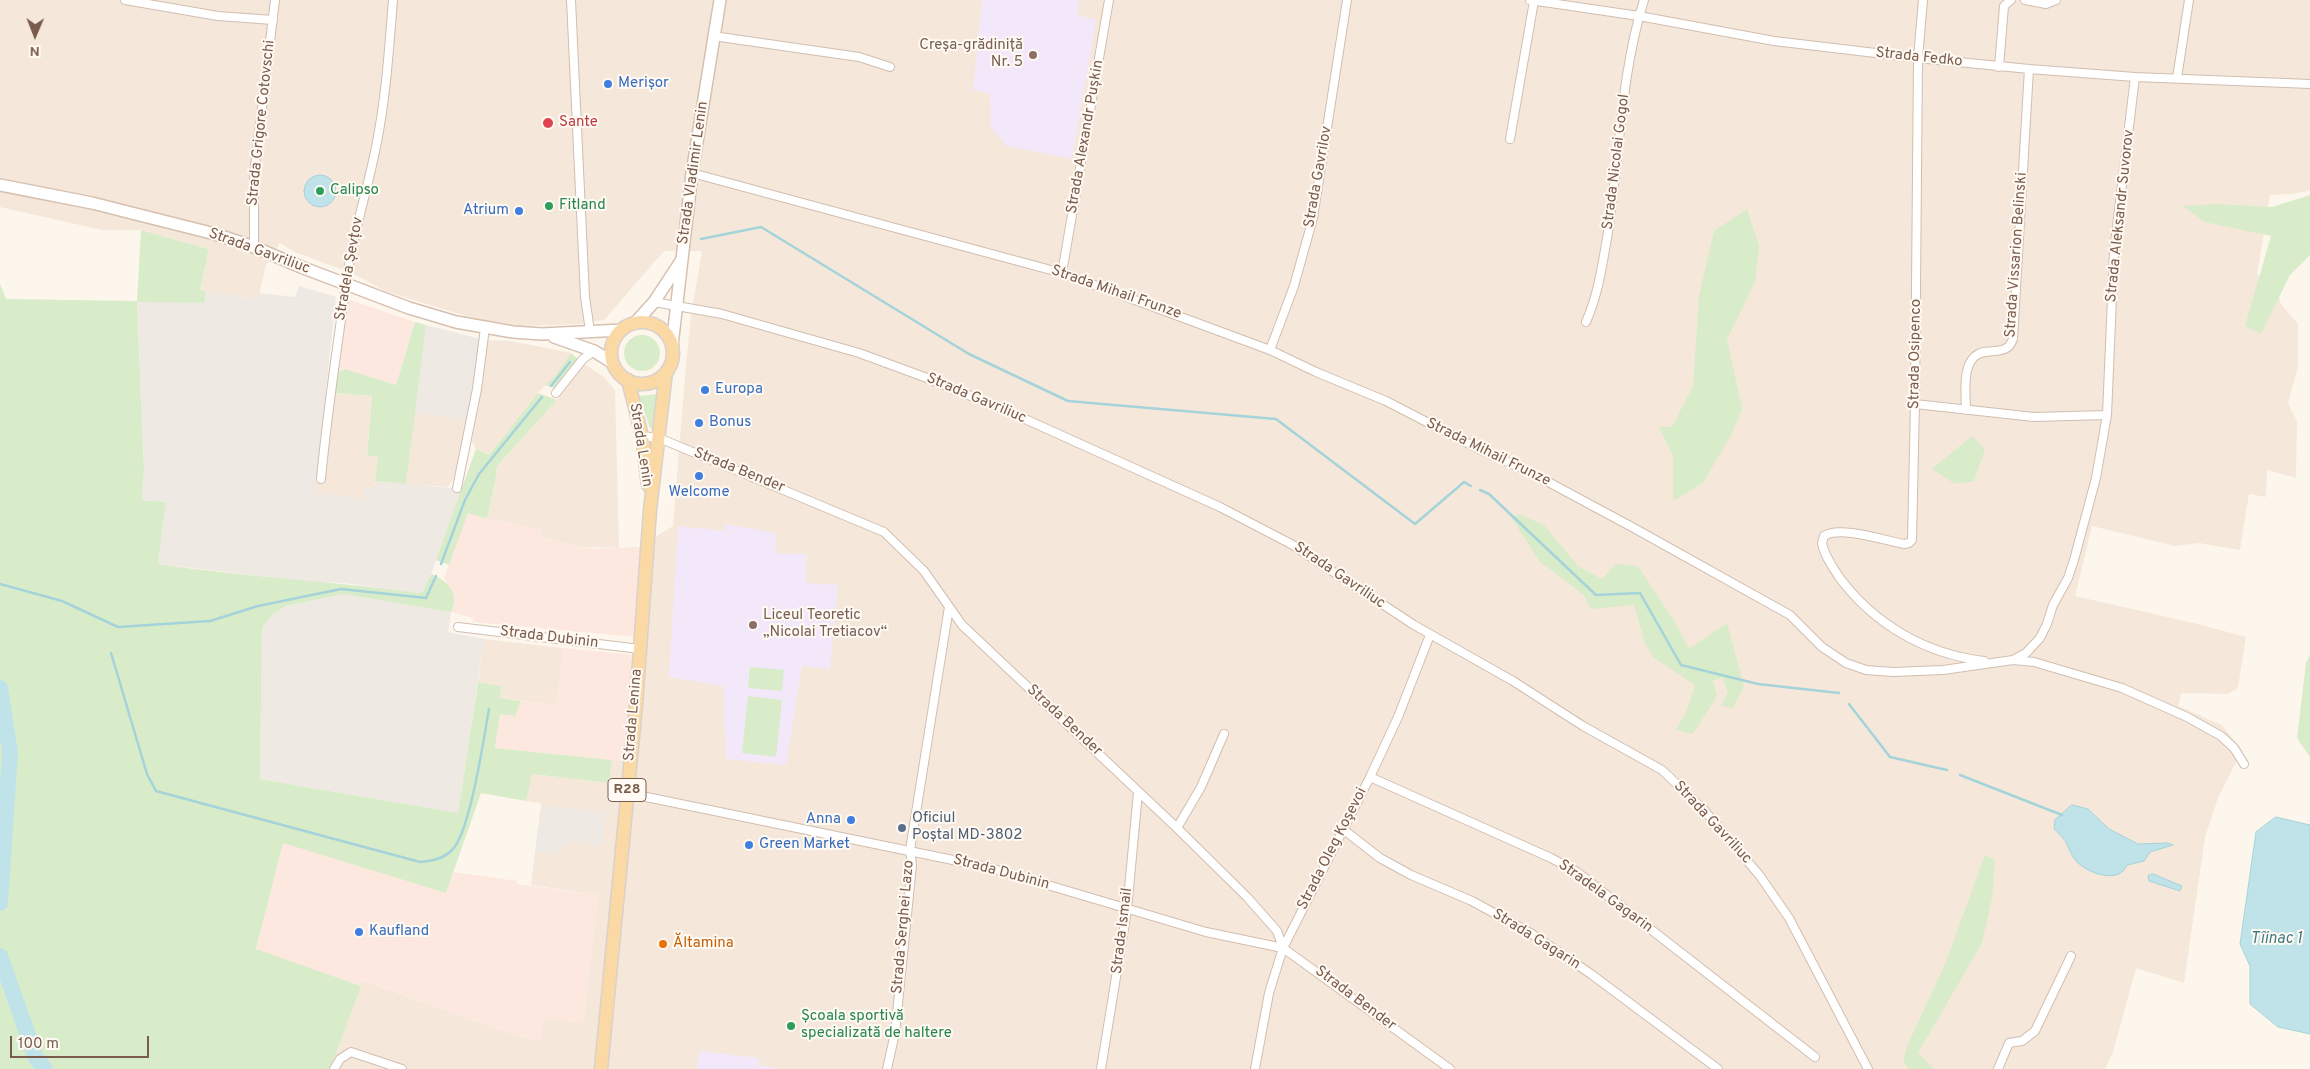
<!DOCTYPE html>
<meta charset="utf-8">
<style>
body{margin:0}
#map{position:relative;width:2310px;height:1069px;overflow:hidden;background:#fdf6ec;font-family:Overpass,sans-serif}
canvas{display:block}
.north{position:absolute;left:10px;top:10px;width:50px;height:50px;-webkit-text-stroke:4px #fffaf3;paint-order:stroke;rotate:181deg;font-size:14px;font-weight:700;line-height:20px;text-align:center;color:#7a5c4d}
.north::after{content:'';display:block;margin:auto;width:18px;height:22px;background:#7a5c4d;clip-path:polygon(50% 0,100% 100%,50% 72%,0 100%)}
.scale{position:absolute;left:10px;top:1036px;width:139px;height:22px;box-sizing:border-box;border:2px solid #7a5c4d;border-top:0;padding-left:6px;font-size:15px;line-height:18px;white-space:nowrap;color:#7a5c4d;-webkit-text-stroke:4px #fffaf3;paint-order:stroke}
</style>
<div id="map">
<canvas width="2310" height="1069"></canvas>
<div class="north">N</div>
<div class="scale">100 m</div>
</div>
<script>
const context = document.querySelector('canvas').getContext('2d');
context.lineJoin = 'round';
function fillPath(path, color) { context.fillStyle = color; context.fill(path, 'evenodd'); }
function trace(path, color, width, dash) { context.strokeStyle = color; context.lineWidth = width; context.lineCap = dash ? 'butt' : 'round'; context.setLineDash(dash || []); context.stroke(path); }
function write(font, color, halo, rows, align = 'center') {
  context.font = font + ' Overpass,sans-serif'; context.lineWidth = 4; context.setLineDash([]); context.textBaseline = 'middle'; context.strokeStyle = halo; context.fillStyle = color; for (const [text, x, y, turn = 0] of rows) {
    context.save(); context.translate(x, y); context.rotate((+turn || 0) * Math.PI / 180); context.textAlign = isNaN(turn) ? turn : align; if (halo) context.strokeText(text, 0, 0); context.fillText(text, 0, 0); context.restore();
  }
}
fillPath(new Path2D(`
 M0,0H2310V190L2292,194L2270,195L2257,275L2282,279L2277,292L2281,304L2298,324V367L2288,403L2297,422L2296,478L2267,470L2266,497L2249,494L2240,550L2199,543L2175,546L2092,526L2075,596L2198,624L2246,637L2238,688L2228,694L2181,693L2178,706L2222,725L2242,750L2218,798L2205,837L2184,983L2136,968L2113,1052L2105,1069H330L362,980L517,1036L539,1041L544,1017L583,1023L598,895L531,885L535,851L556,854L569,840L565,807V809L541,806V803L526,801L531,774L609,783L612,760L621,761L635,655L639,547L673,526L685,376L691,315L702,251H664L604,320L581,324L525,326L475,319L385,291L354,274L292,251L280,243L266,265L258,299L200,290L209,249L141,230H102L0,207Z
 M487,340L511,341L571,353L555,376L538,393L489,455L476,449L472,441Z
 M584,364L603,376L615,390L619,548L579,547L540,537L541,530L487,519L497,473L496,472L497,466L557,400Z
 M334,393L372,396L367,455L378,456L374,488L365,487L363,500L315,493L316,481L323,482Z
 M414,413L468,419L460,469L448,487L406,484Z
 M484,639L563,648L557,705L500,698L502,686L478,682Z`), '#f5e8da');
fillPath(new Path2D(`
 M347,299L415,322L396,385L345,369L338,372Z
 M468,512L487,519L541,530L540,537L579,547L596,549L639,547L636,637L473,622V618L451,612L455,603L453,595L444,578Z
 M563,648L635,655L621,761L495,748L500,714L515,716L521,701L557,705Z
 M283,842L446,893L454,872L517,881V884L598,895L583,1023L544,1018L540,1041L517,1036L363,980L361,986L256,950Z`), '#fde8e0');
fillPath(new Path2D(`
 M299,286L336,297L315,492L363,500L365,487L374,488L375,481L462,489L431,574L423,591L419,593L344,583L310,582L158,564L166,502L142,500L144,470L137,301L203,303L206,291L258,299L259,293L295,297Z
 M426,325L480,339L469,420L414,413Z
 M343,594L451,612L448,632L484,639L458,813L260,779L262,628L273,614L286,606Z
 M541,806L606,812L603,846L569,841L556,854L535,851Z`), '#efe9e4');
fillPath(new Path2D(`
 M982,0H1079L1078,15L1096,20L1072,159L1006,146L991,127L990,94L973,90Z
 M726,524L776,533L775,553L807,554L806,583L838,585L830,669L802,666L786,765L726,759L723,686L669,677L678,526L725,531Z
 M699,1051L759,1058L758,1065L781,1069H697Z`), '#f3e8fa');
fillPath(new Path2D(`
 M2310,195V255L2290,275L2261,334L2245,326L2271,236L2205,222L2183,206L2217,204L2272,207Z
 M1747,209L1759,246L1755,282L1727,339L1742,409L1731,435L1703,483L1673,501V456L1659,427H1672L1693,386L1699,296L1714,231Z
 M141,230L209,249L200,290L206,291L204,303L137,302L144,470L142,500L166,502L158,564C245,577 332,581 419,593L423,591L431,574C447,580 461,594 451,612L343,594L286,606L273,614L262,628L260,779L458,813L478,682L502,686L500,698L521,701L515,716L500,714L495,748L612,760L609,783L532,774L526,801L481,793L446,893L283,843L256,949L361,986L330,1069H0V284L6,299L137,301Z
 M415,322L426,325L406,484L375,481L378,456H367L372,396L334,393L336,373L345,369L396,385Z
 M624 353a18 18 0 1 1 36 0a18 18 0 1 1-36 0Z
 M571,353L578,359L576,364L555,388L545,385L555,376Z
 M538,393L557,400L497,466L496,472H497L487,519L468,513L449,565L436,560L476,449L489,455Z
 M657,394L654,428H650L639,396Z
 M1972,436L1985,449L1974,481L1955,484L1932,469Z
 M1519,514L1544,525L1578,566L1602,579L1616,564L1638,566L1676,624L1689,649L1727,623L1744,686L1733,708L1721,706L1728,692L1722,678L1713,680L1717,696L1693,734L1676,730L1687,710L1695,685L1653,657L1645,643L1634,605L1591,609L1584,595L1539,561L1511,517Z
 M2310,655V757L2297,738L2306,663Z
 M750,667L784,670L782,691L748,688Z
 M748,696L782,700L776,757L742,753Z
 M1985,855L1995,860L1992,898L1982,943L1918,1053L1934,1069H1909L1903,1061L1908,1044L1946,962Z`), '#d8ecc9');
const water = new Path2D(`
 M304 191a16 16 0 1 1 32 0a16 16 0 1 1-32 0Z
 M2072,805L2088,809L2109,829L2138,844L2168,843L2173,845L2150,852L2144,861L2127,865C2119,885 2088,873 2077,862C2070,855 2069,845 2063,838C2060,834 2057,832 2054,829L2055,820Z
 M2276,817L2310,825V1034L2278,1027L2250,1004V966L2240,944L2256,832Z
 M2153,874L2182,886L2180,891L2149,881L2148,876Z`);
fillPath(water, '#bfe3e8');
trace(water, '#a5d3da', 1);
trace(new Path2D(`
 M701,239L761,227L969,354L1068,401L1276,419L1415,524L1464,482L1471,486
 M551,386L570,362
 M1480,490L1489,494L1596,595L1640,593L1681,665L1758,684L1839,693
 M441,564L465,500L479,474L542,397
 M0,584L62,601L118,627L210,621L258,606L341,589L426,598L436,576
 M111,653L147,774L156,791L420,862C432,861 443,859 452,850C470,833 484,737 489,709
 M1849,704L1890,757L1947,770
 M1960,775L2062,815`), '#a5d3da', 2.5);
trace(new Path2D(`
 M0,688L10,752L0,903
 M0,956L36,1058L45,1069`), '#bfe3e8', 16);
const street = new Path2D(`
 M125,0L218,16L273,20
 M571,0L585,297L590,331
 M1530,0L1639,16L1774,41L1918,58L2029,69L2135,77L2310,84
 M1923,0L1918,58L1915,404L1912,540L1909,543L1904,544C1886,541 1839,525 1824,536L1822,543C1824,555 1832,566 1839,577C1874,624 1925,654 1984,661
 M2025,0L2046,4L2056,0
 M713,36L859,57L890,67
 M1999,67L2004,6L2011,0
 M2177,78L2189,0
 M1510,139L1534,1
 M692,173L1062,273L1270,350L1316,372L1386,401L1483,451L1526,470L1632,527L1790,615L1822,647L1846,663L1866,670L1893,672L1943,670L2013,660L2034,662L2122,688L2187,717L2221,736L2234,748L2244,764
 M254,247V174L275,0
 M1062,273L1109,0
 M654,302L722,314L859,353L927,378L1005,410L1220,507L1291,544L1414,625L1513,681L1583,726L1662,770L1704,810L1760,876L1789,918L1868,1069
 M1586,322C1598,295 1602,267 1607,238C1620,159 1620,76 1644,0
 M1270,350L1294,286L1313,218L1347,0
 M556,393L583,359L594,351
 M1915,404L2034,417L2107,415
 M1966,410C1966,396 1962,369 1974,357C1986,345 2006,359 2013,339L2029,69
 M642,436L659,438L884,532L924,571L962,625L1177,828L1247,897L1277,931L1283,948L1450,1069
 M321,479C327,413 337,349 346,284C352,237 367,192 376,147C386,98 389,49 393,0
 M457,488L477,389L485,328
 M458,627L640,649
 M2013,660L2026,653L2040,638L2047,624L2053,605L2068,578L2074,560L2096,478L2107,415L2114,251L2135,77
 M1370,777L1551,858L1577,872L1815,1057
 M627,793L987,867L1206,932L1283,948
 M1177,828L1201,787L1224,734
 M1344,830L1380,858L1411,875L1472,901L1532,934L1591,974L1718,1069
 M334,1069L340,1059L351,1052L402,1069
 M887,1069L895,1033L912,865L910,850L949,607
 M1101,1069L1127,910L1138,792
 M1255,1069L1269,993L1283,948L1370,777L1398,717L1430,635
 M1998,1069L2009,1043L2022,1041L2035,1031L2071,956`);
const secondary = new Path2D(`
 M0,185L92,203L215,234L254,247L301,267L409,308L456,322L513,332L542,334L622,330
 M635,323L654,302L681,261
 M554,337L594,351L613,363
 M672,346L692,173L720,0`);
const primary = new Path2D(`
 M611 353a31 31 0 1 1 62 0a31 31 0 1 1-62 0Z
 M628,380L642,436L648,485
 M601,1069L636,705L650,510L666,372`);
trace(street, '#d1beb0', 10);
trace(secondary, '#d6c0b0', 14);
trace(primary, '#dad1cd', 15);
trace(street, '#fff', 8);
trace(secondary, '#fff', 11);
trace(primary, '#fbd9a5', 12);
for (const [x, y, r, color] of [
 [1033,55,5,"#8d6e63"],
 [608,84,5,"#3f7fe0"],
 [548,123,6,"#e0444e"],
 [320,191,5,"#2e9e5b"],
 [549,206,5,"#2e9e5b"],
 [519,211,5,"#3f7fe0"],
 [705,390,5,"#3f7fe0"],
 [699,423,5,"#3f7fe0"],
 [699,476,5,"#3f7fe0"],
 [753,625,5,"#8d6e63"],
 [851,820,5,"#3f7fe0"],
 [902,828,5,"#5c6f8a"],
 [749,845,5,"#3f7fe0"],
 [359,932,5,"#3f7fe0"],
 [663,944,5,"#e8710a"],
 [791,1026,5,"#2e9e5b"]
]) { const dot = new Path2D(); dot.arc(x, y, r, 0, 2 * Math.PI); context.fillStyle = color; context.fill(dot); trace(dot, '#fffaf3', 2); }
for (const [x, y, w] of [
 [627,790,38]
]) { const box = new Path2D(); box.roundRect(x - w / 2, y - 11.5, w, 23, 4); context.fillStyle = '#fffaf3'; context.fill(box); trace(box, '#7a5c4d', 1); }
write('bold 14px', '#7a5c4d', null, [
 ["R28",627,790]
]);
write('15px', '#785e54', '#fffaf3', [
 ["Creșa-grădiniță",1023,46],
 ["Nr. 5",1023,63],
 ["Liceul Teoretic",763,616,"left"],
 ["„Nicolai Tretiacov“",763,633,"left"]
], 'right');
write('15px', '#7a5c4d', '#fffaf3', [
 ["Strada Fedko",1919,58,6],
 ["Strada Grigore Cotovschi",262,123,-84],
 ["Strada Alexandr Pușkin",1086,137,-80],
 ["Strada Nicolai Gogol",1617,162,-83],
 ["Strada Vladimir Lenin",694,173,-82],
 ["Strada Gavrilov",1319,177,-80],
 ["Strada Aleksandr Suvorov",2121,216,-84],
 ["Strada Gavriliuc",259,252,20],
 ["Strada Vissarion Belinski",2017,255,-86],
 ["Stradela Șevțov",350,269,-80],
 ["Strada Mihail Frunze",1116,293,19],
 ["Strada Osipenco",1916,354,-89],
 ["Strada Gavriliuc",976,399,23],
 ["Strada Lenin",640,445,81],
 ["Strada Mihail Frunze",1488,453,26],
 ["Strada Bender",739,471,22],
 ["Strada Gavriliuc",1339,576,34],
 ["Strada Dubinin",549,638,7],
 ["Strada Lenina",634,715,-85],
 ["Strada Bender",1064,721,43],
 ["Strada Gavriliuc",1712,823,47],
 ["Strada Oleg Koşevoi",1333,849,-63],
 ["Strada Dubinin",1001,873,15],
 ["Stradela Gagarin",1605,897,36],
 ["Strada Serghei Lazo",904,927,-85],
 ["Strada Ismail",1123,931,-83],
 ["Strada Gagarin",1536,940,32],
 ["Strada Bender",1355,999,37]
]);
write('15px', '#366cbe', '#fffaf3', [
 ["Merișor",618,84],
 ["Atrium",509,211,"right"],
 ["Europa",715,390],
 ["Bonus",709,423],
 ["Welcome",699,493,"center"],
 ["Anna",841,820,"right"],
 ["Green Market",759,845],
 ["Kaufland",369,932]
], 'left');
write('15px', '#be3a42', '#fffaf3', [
 ["Sante",559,123]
], 'left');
write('15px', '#27864d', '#fffaf3', [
 ["Calipso",330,191],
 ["Fitland",559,206],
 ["Școala sportivă",801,1017],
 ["specializată de haltere",801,1034]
], 'left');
write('15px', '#4e5e75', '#fffaf3', [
 ["Oficiul",912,819],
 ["Poștal MD-3802",912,836]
], 'left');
write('15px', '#c56008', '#fffaf3', [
 ["Ăltamina",673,944]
], 'left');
write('italic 16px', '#437c86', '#fffaf3', [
 ["Tîinac 1",2276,940]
]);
</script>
